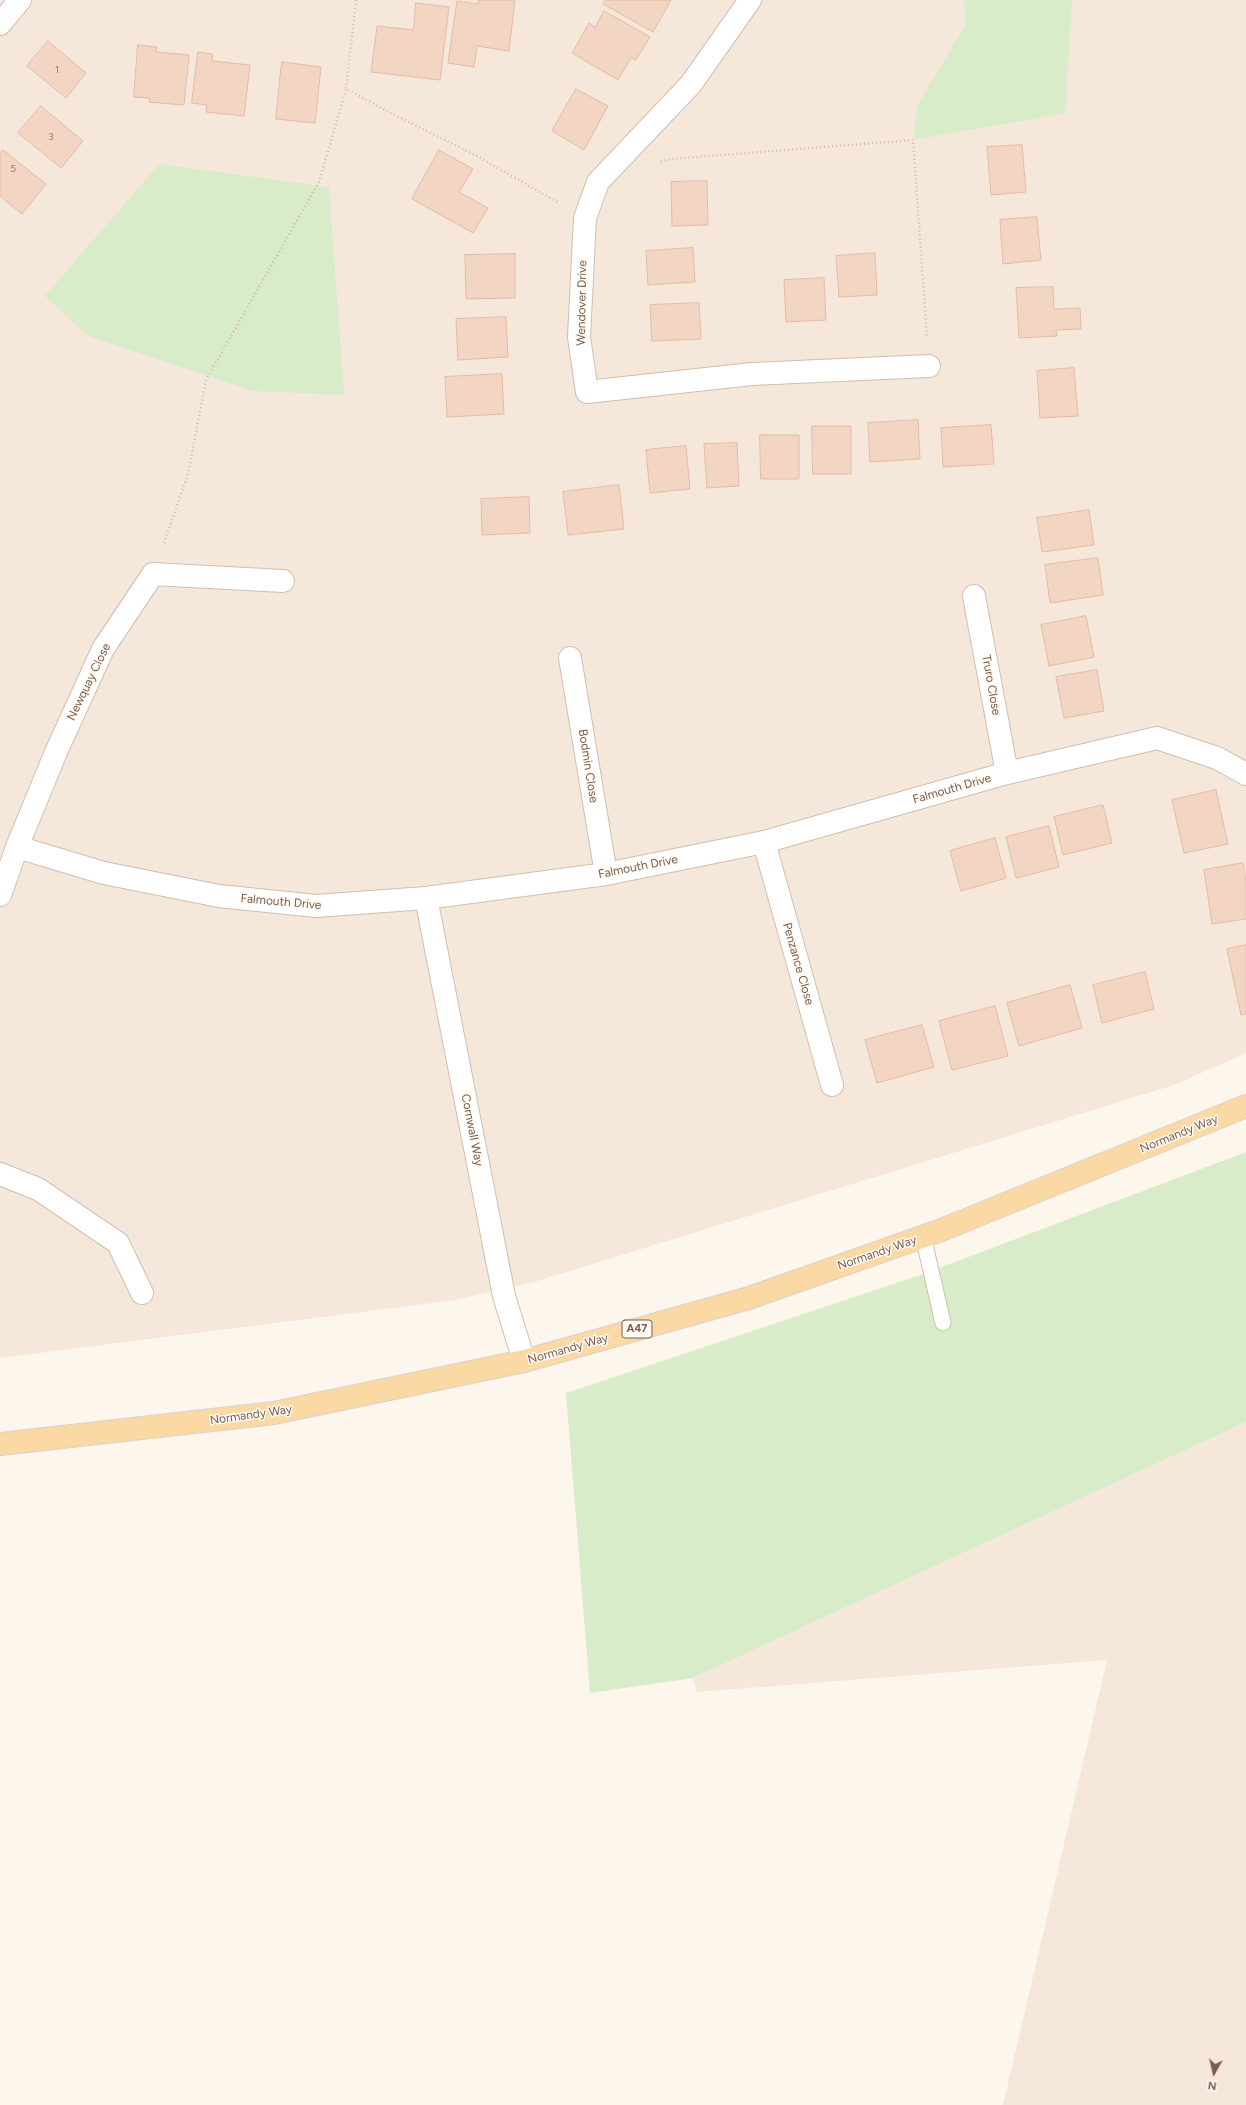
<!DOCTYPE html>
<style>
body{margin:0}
#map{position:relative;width:1246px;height:2105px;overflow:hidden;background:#fdf6ec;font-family:Figtree,sans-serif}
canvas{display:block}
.north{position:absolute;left:1194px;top:2053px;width:40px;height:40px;-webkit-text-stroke:3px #fffaf3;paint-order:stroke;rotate:188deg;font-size:11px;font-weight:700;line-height:16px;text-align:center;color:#7a5c4d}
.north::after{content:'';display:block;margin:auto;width:14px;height:18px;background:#7a5c4d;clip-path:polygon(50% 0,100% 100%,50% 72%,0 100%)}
</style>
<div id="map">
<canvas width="1246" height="2105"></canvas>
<div class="north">N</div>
</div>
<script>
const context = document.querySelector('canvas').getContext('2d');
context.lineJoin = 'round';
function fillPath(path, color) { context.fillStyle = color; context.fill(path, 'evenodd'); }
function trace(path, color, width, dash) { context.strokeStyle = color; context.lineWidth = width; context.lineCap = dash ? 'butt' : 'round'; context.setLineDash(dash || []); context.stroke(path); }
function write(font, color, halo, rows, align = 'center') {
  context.font = font + ' Figtree,sans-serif'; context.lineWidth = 3; context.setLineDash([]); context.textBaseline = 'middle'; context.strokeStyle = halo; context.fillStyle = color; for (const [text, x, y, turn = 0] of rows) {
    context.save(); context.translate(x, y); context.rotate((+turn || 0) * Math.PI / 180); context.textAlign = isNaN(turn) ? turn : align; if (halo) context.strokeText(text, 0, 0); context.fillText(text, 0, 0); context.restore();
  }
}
fillPath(new Path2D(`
 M0,0H1246V1053L1174,1085L534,1282L456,1300L0,1358Z
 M1246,1422V2105H1003L1107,1660L697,1692L693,1678Z`), '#f5e8da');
fillPath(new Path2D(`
 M964,0H1072L1065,113L913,140L918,104L966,24Z
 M159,164L329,187L344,395L253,391L88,336L45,296Z
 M1246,1152V1422L693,1678L590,1693L566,1393L926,1273Z`), '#d8ecc9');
const building = new Path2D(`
 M479,0H515L509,51L477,46L474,67L448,63L457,1L478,4Z
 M606,0H671L653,32L603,4Z
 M416,3L449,7L440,80L371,72L377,26L413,30Z
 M604,11L650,37L636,60L631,58L618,80L572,53L589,23L595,27Z
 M48,41L86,73L66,98L27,66Z
 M138,45L157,47L156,52L189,55L184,105L149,102L150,98L134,97Z
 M198,52L213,54L212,61L250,65L244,116L206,112L207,105L192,103Z
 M282,62L321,67L315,123L276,119Z
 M576,89L608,106L584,150L552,131Z
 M41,106L83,141L61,168L18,133Z
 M1022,145L1026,192L991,195L987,147Z
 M3,150L46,184L22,214L0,196V154Z
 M439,150L473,169L459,192L488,208L473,233L412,199Z
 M707,181L708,225L672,226L671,182Z
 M1037,217L1041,260L1003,264L1000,220Z
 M693,248L695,282L648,285L646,251Z
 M875,253L877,295L839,297L836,256Z
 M515,254V298L466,299L465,255Z
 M824,278L826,320L786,322L784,280Z
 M1053,287L1054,309L1080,308L1081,329L1056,330L1057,336L1019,338L1016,288Z
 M699,303L701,339L652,341L650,305Z
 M506,317L508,357L458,360L456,319Z
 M1074,368L1078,416L1040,418L1037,371Z
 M502,374L504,414L447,417L445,377Z
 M918,420L920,459L870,462L868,423Z
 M991,425L994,464L943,467L941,428Z
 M812,426H851V474H813Z
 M760,435H799V479H761Z
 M737,443L739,486L707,488L704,444Z
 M686,446L690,489L650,493L646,450Z
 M619,485L624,529L568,535L563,492Z
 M529,497L530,533L482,535L481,499Z
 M1089,510L1094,545L1042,552L1037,518Z
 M1098,558L1103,595L1050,603L1045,565Z
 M1086,616L1094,657L1049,666L1041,625Z
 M1097,670L1104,711L1064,718L1056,677Z
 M1216,790L1228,844L1184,853L1172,800Z
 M1103,805L1112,843L1063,855L1054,817Z
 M1049,826L1059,867L1016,878L1006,837Z
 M995,838L1006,878L961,891L950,851Z
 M1243,863L1246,883V919L1212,924L1204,870Z
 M1246,945V1014L1241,1015L1227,949Z
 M1145,972L1154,1009L1102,1023L1093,985Z
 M1070,985L1082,1028L1019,1046L1007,1003Z
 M995,1006L1008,1056L952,1070L939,1021Z
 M922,1025L934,1067L877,1083L865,1040Z`);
fillPath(building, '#f3d5c3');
trace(building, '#e6bba3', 1);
const lane = new Path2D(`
 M923,1236L943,1323`);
const street = new Path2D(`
 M750,0L691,84L598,182L585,218L579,337L587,392L752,374L929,366
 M0,24L20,0
 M974,596L1007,773
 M570,658L606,874
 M764,842L832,1085
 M17,847L104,873L219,896L316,906L426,898L606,874L764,842L1007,773L1157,738L1217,758L1246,774
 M0,895L17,847L56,752L103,649L153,574L283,581
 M426,898L504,1296L524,1361
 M0,1174L38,1189L118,1243L142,1293`);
const primary = new Path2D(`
 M0,1444L274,1413L524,1361L749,1298L939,1231L1246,1106`);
trace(lane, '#d1beb0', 17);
trace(street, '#d1beb0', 24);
trace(primary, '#dad1cd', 24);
trace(new Path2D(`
 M356,0L346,89L387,111L477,156L557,202
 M661,162L671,159L913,140L927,336
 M164,543L188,474L206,380L319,182L346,89`), '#d9b8a5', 2.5, [1, 3]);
trace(lane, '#fff', 15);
trace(street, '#fff', 22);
trace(primary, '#fbd9a5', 22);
write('10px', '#987a6a', null, [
 ["1",57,70],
 ["3",51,137],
 ["5",13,169]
]);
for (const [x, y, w] of [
 [637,1329,30]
]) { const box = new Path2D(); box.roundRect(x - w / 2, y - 9, w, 18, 3); context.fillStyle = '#fffaf3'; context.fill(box); trace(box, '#7a5c4d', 1); }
write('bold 11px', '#7a5c4d', null, [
 ["A47",637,1329]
]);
write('12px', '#7a5c4d', '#fffaf3', [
 ["Wendover Drive",582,303,-89],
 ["Newquay Close",89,682,-64],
 ["Truro Close",991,685,80],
 ["Bodmin Close",588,766,81],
 ["Falmouth Drive",952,789,-16],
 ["Falmouth Drive",638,867,-11],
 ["Falmouth Drive",281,902,5],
 ["Penzance Close",798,964,74],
 ["Cornwall Way",472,1130,79],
 ["Normandy Way",1179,1134,-22],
 ["Normandy Way",877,1253,-19],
 ["Normandy Way",568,1349,-16],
 ["Normandy Way",251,1415,-8]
]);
</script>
